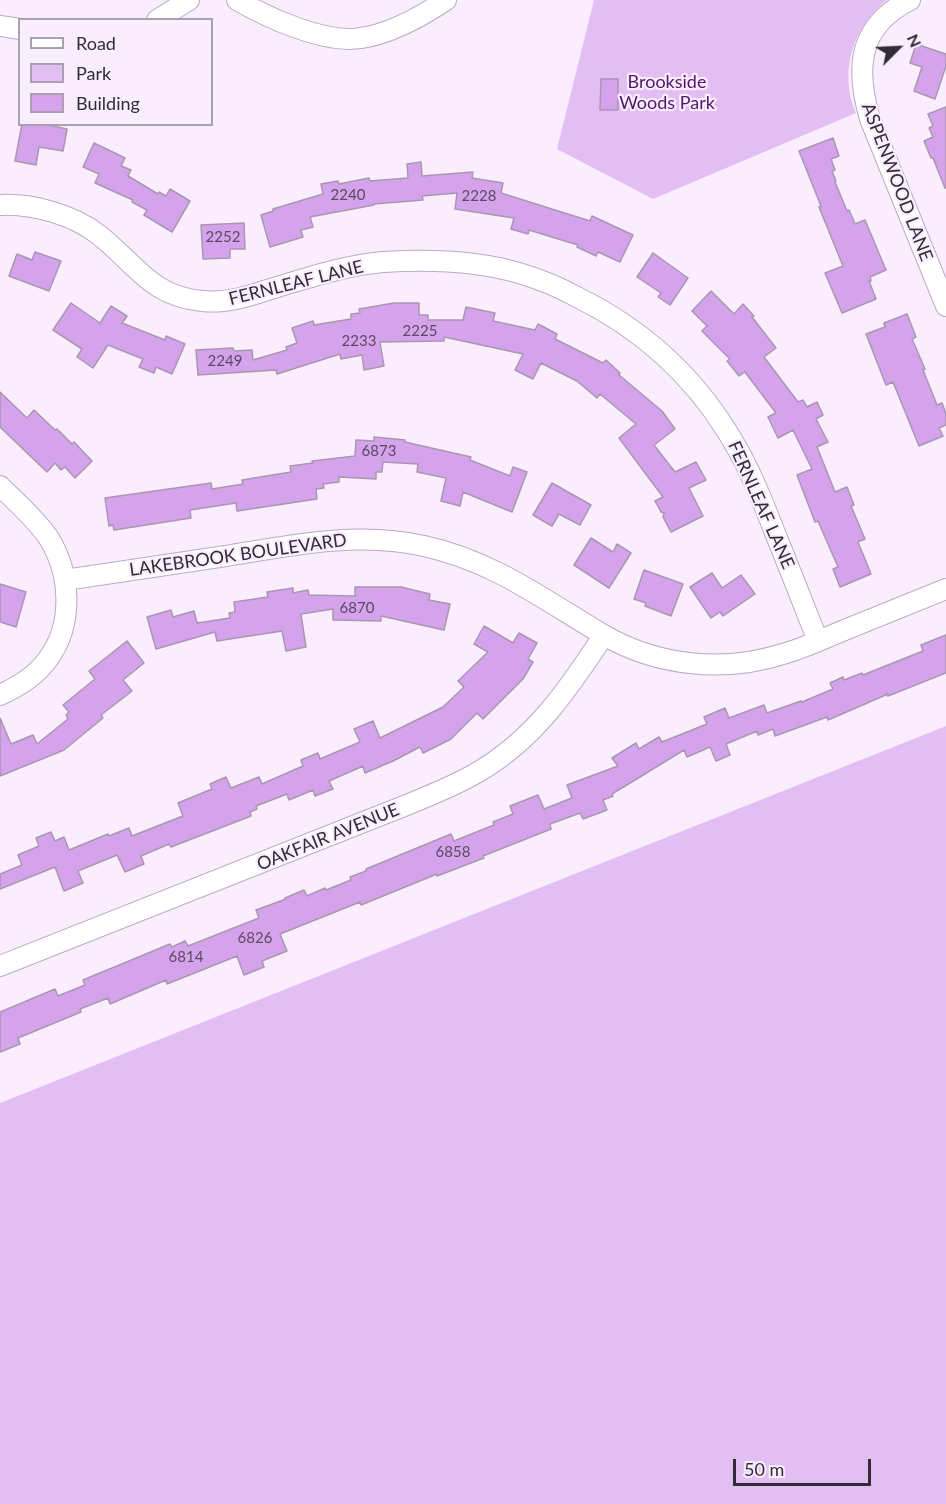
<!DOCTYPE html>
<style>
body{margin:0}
#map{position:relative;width:946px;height:1504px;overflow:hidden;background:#f9edfe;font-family:Lato,sans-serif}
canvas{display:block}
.legend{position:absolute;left:18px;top:18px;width:195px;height:108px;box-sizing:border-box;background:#f9edfe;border:2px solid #aaa0ae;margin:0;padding:8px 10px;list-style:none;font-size:18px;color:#332c36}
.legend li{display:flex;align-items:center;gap:12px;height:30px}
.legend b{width:30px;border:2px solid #aaa0ae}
.north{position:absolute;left:868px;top:18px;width:60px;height:60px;-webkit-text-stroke:4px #f9edfe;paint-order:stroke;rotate:66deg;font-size:16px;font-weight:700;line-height:24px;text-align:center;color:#332c36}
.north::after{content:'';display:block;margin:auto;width:21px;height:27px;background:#332c36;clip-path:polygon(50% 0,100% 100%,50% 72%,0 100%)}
.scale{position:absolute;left:733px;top:1459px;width:138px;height:27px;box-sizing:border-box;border:3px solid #332c36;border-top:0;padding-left:8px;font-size:18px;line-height:21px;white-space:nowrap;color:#332c36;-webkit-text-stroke:4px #f9edfe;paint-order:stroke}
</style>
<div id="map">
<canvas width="946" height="1504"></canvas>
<ul class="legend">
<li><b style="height:8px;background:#fff"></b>Road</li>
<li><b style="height:16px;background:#e2bef3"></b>Park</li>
<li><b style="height:16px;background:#d5a3eb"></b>Building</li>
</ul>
<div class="north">N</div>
<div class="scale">50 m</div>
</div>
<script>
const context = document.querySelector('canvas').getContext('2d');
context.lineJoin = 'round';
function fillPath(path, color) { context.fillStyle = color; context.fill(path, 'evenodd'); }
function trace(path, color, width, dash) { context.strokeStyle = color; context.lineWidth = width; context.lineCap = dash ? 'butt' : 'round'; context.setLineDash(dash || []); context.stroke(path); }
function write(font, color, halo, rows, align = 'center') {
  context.font = font + ' Lato,sans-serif'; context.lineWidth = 4.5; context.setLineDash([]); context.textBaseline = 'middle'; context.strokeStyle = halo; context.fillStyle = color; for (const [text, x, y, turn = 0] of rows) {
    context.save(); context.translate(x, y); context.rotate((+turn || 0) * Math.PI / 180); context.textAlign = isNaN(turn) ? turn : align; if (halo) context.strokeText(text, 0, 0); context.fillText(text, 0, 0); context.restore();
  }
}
fillPath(new Path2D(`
 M594,0H887C853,26 838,73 856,113L653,199L557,149Z
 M946,726V1504H0V1103Z`), '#e2bef3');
const building = new Path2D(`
 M916,44L946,54V66L935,99L914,91L922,67L910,63Z
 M601,79H618V110H600Z
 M946,107V188H945L933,158H931L924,141L933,137L929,128L933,126L928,114Z
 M22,124H44L67,129L63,151L39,147L36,165L15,161Z
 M833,138L839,156L831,159L835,170L832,171L836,181L835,182L847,211L849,210L855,224L865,220L886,270L870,277L871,281H869L876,299L842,313L825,273L843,266L819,207L821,206L799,151Z
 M94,143L125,158L121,166L131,170L128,176L158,194L159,192L166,196L170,189L190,201L172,232L144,215L147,210L132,202L133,200L95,183L99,174L83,167Z
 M421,162L422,176L473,172L472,178L503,183L501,193L590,221L592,216L633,235L620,262L598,252L596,256L577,247L578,245L529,230L528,234L511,229L514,218L455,209L457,193L422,196L423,200L374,204V205L310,217L313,227L301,230L303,237L270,247L261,215L273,211V209L323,194L321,184L338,181L339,184L369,178L370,181L408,178L407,164Z
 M244,223L245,249H230V258L203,259L201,225Z
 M35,252L61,261L49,291L9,276L17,254L32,260Z
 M653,253L688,278L670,305L658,297L661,293L637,277Z
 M711,291L734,314L743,304L754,316L752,317L776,348L764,357L798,402L803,400L807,407L817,402L823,415L816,419L828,442L817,447L835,492L847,487L854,505L851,506L865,539L858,542L871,574L840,587L833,569L838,567L818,521L815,522L797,475L812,469L793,430L778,438L768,417L776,413L745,372L739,376L727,361L730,359L702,331L707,326L692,311Z
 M71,303L100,323L111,306L127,316L122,323L165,340L166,336L185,344L172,374L156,367L154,373L139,367L143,359L108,345L93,368L77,357L82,349L53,330Z
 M394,303H419V315H428V320H463L466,307L495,313L493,321L535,330L538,324L557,334L555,339L603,363L606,360L620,373L619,375L662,411L675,429L654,445L675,472L696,462L706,480L689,488L703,516L671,532L663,517L664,513L661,512L655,501L663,497L619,438L636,424L600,394L597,398L577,381L541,363L533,379L515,370L523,354L444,337V341L380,342L384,366L364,370L362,355L341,359L340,354L277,374L276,370L198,375L196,350L233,348L234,351L252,350L253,360L287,350L286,347L297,343L292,328L313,321L314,325L351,319V314L360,313L359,309Z
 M907,314L916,337L912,339L925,369L923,370L937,405L942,403L946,414V425L939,428L943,436L919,446L893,382L886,385L866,334L885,327L884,323Z
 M0,392L27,418L34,410L55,430L57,429L72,444L74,442L92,461L75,478L65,467L61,470L55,463L47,472L0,427Z
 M374,437L405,440V442L471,457L470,460L510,476L513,467L527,472L512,512L463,492L460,506L441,501L446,478L417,472L418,464L383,462L382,472H376V479L339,477V482L323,484L324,488L316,489L317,499L237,511L236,503L190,510L191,518L114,530L113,525L109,526L105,498L211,483L212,489L243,484L242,480L291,472L290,466L313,463L312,461L355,456L356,440L374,441Z
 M552,483L591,505L580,525L559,514L552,526L533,515Z
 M591,538L613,552L617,544L631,553L609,588L574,565Z
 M644,570L683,584L671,616L645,606L646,603L634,599Z
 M712,573L722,588L741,575L755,594L723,616L720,612L711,618L690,587Z
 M0,584L26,592L16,627L0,622Z
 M355,587H401L430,594L429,600L450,604L444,630L381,616V621L333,620V609L301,614L306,647L286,651L282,631L217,641L215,632L156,649L147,617L171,610L173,617L194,611L197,623L230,618L229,613L235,612L234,602L268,597L267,592L293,588V593L308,590L309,595L355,596Z
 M484,626L513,643L519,633L537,643L528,659L533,662L523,679L483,719L477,713L451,739L423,753L420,747L393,761L365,773L363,766L329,781L333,789L315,796L313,790L289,800L287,794L256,806L257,809L250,812L251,816L171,847L169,844L141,856L144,864L125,872L117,855L78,871L83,883L64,891L55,867L0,889V874L22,865L18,855L39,846L36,838L51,832L55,841L64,837L69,850L108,834L109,836L129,828L132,836L183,816L178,803L212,789L210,784L226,777L231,788L259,777L262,784L303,766L301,760L318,753L320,759L360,742L354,729L373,721L380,738L443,707L464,687L458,681L488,652L474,644Z
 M946,635V673L888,696V694L828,720L827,717L775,736L773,729L758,735L757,731L726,744L730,755L716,761L710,747L687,757L684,750L612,794L613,796L603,800L607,810L583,819L580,813L550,824L551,829L483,856L484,858L437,876V874L361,905L360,902L280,934L287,951L262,961L264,967L244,975L237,956L167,984L166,980L110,1004L108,998L80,1009L81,1012L18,1038L20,1044L0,1052V1012L55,989L58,996L85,985L83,980L170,944L172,947L185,941L188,946L226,931L259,918L256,910L286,899L285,898L304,890L307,896L325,888L326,890L351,880L350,877L366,871V869L451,834L454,841L494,825L493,822L513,814L510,806L538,795L544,809L572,798L567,785L618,766L612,758L636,743L639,749L659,737L662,742L707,724L704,717L725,708L729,718L764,705L767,713L801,701L802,702L833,689L830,683L843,677L844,680L862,673L863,675L923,651L921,645Z
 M127,641L144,663L123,680L132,691L101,715L103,718L64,750L0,776V718L11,744L33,735L37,744L68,719L66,715L69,712L63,705L95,679L89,671Z`);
fillPath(building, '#d5a3eb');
trace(building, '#a997b1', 1.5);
const street = new Path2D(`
 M237,0C268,18 325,44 361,38C389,34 422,16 446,0
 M910,0C858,26 855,68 870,119L946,306
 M157,20L189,0
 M0,26L20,29
 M0,205C32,203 74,215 99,235C136,264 151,297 203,301C229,304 255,294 280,286C314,276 348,265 383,262C429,259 475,260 519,273C539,279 559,287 577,297C640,328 691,373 728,433C749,466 763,502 777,538C791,572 804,606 818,641
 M0,486C16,502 35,518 48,537C71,573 74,624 48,659C36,676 19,686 0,695
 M65,580C119,572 172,564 226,556C293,545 357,531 424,546C493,561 543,599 602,634C658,667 726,673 786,653C807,647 827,637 847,629C880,616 913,602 946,589
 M0,966L399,808C426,797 453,787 478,772C535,739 569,688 604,635`);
trace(street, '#bbaac4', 22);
trace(street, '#fff', 20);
write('15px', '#5c4a63', null, [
 ["2240",348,195],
 ["2228",479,196],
 ["2252",223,237],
 ["2225",420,331],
 ["2233",359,341],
 ["2249",225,361],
 ["6873",379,451],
 ["6870",357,608],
 ["6858",453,852],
 ["6826",255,938],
 ["6814",186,957]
]);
write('18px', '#54166b', '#f9edfe', [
 ["Brookside",667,82],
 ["Woods Park",667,103]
]);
write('18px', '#332c36', '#f9edfe', [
 ["ASPENWOOD LANE",897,182,69],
 ["FERNLEAF LANE",296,283,-14],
 ["FERNLEAF LANE",761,505,66],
 ["LAKEBROOK BOULEVARD",238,555,-8],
 ["OAKFAIR AVENUE",328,837,-22]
]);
</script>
